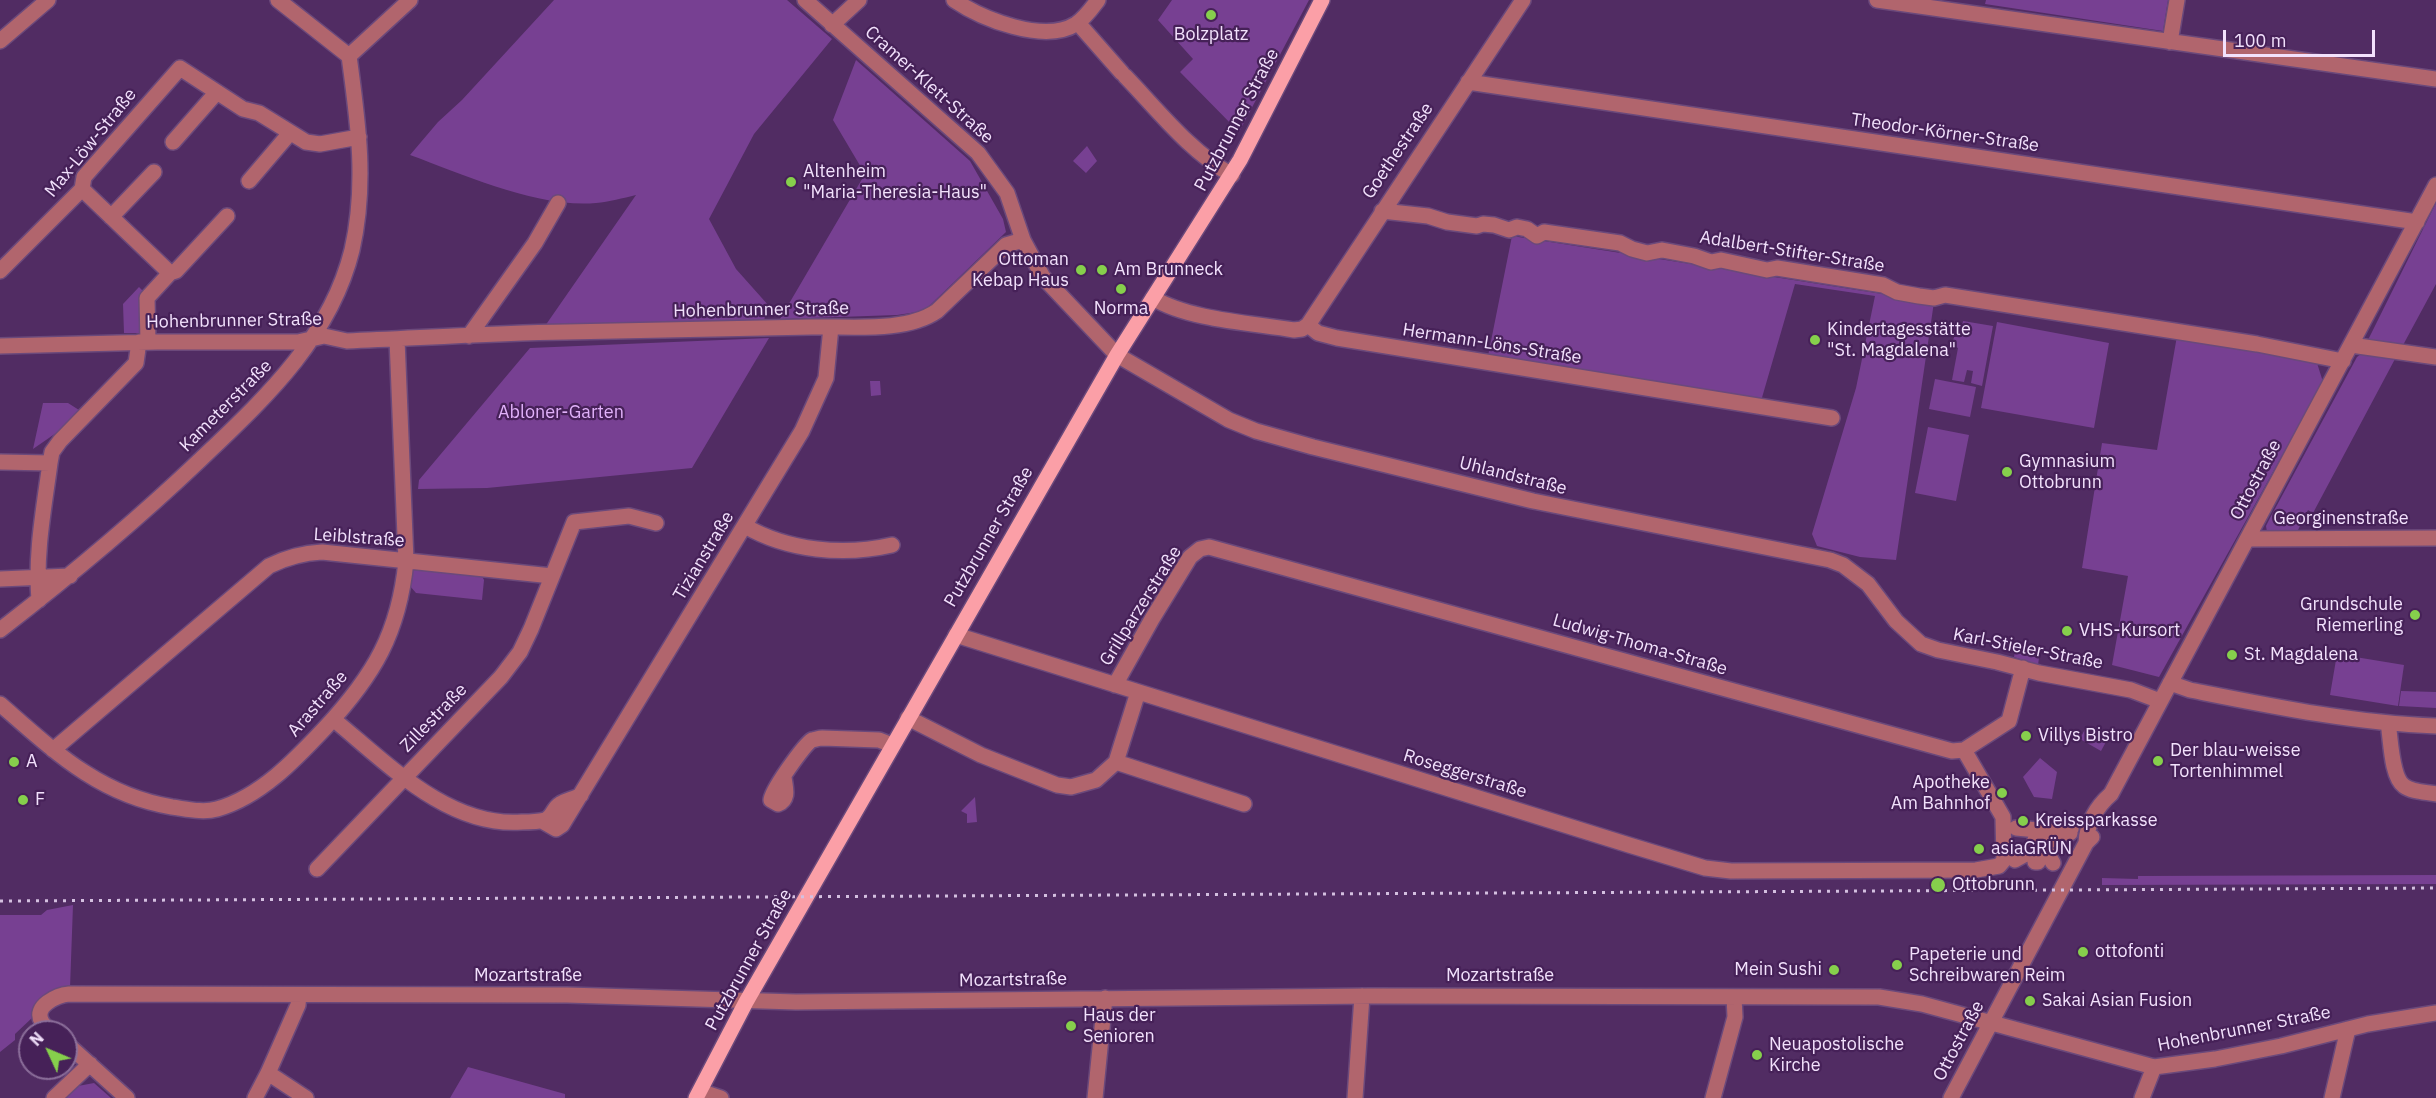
<!DOCTYPE html>
<meta charset="utf-8">
<style>
body{margin:0}
#map{position:relative;width:2436px;height:1098px;overflow:hidden;background:#512c63;font-family:"IBM Plex Sans",sans-serif}
canvas{display:block}
.north{position:absolute;left:18px;top:1020px;width:60px;height:60px;box-sizing:border-box;background:#462158;border:2px solid #8b6e9a;border-radius:50%;rotate:314deg;font-size:16px;font-weight:700;line-height:24px;text-align:center;color:#f2e1fc}
.north::after{content:'';display:block;margin:auto;width:21px;height:27px;background:#86cf4c;clip-path:polygon(50% 0,100% 100%,50% 72%,0 100%)}
.scale{position:absolute;left:2223px;top:30px;width:152px;height:27px;box-sizing:border-box;border:3px solid #f2e1fc;border-top:0;padding-left:8px;font-size:18px;line-height:21px;white-space:nowrap;color:#f2e1fc;-webkit-text-stroke:4px #462158;paint-order:stroke}
</style>
<div id="map">
<canvas width="2436" height="1098"></canvas>
<div class="north">N</div>
<div class="scale">100 m</div>
</div>
<script>
const context = document.querySelector('canvas').getContext('2d');
context.lineJoin = 'round';
function fillPath(path, color) { context.fillStyle = color; context.fill(path, 'evenodd'); }
function trace(path, color, width, dash) { context.strokeStyle = color; context.lineWidth = width; context.lineCap = dash ? 'butt' : 'round'; context.setLineDash(dash || []); context.stroke(path); }
function write(font, color, halo, rows, align = 'center') {
  context.font = font + ' "IBM Plex Sans",sans-serif'; context.lineWidth = 4.5; context.setLineDash([]); context.textBaseline = 'middle'; context.strokeStyle = halo; context.fillStyle = color; for (const [text, x, y, turn = 0] of rows) {
    context.save(); context.translate(x, y); context.rotate((+turn || 0) * Math.PI / 180); context.textAlign = isNaN(turn) ? turn : align; if (halo) context.strokeText(text, 0, 0); context.fillText(text, 0, 0); context.restore();
  }
}
fillPath(new Path2D(`
 M554,0H787L832,39L754,134L709,219L736,269L769,306L764,320L545,326L636,195C623,198 609,202 596,203C537,208 465,175 410,155L438,122L462,100Z
 M1172,0H1309L1239,132L1180,72L1193,59L1158,20Z
 M1986,0H2168L2163,31L1985,4Z
 M856,60L970,161L1003,219L1006,232L924,311L897,315L780,319L865,174L833,120Z
 M1087,146L1097,161L1086,173L1073,161Z
 M2436,203V284L2402,347L2368,340Z
 M1512,236L1934,302L1896,560L1860,557L1817,546L1812,534L1856,388L1875,296L1795,284L1761,401L1487,361Z
 M139,287L142,290L143,333H124L123,304Z
 M1963,321L1993,326L1982,386L1971,383L1973,371L1967,370L1964,382L1952,380L1958,348L1952,345L1954,337H1960Z
 M1997,322L2109,343L2094,428L1981,408Z
 M2177,336L2306,357L2317,363L2323,382L2159,677L2112,665L2128,576L2082,568L2102,443L2157,450Z
 M769,338L692,468L487,488L418,489L419,480L530,348Z
 M2361,354L2395,359L2313,513L2308,510L2297,532H2267L2266,526L2270,518L2357,357Z
 M1935,379L1976,387L1970,417L1929,409Z
 M870,381H880L881,395L871,396Z
 M43,403H68L79,410L59,431L33,449Z
 M1928,427L1969,435L1956,501L1915,493Z
 M415,567L481,574L484,580L482,600L416,593L410,586L412,571Z
 M2015,652L2039,658L2038,665L2014,657Z
 M2337,654L2404,665L2398,706L2330,695Z
 M2401,691L2436,692V708L2399,706Z
 M2085,729L2107,740L2101,751L2080,739Z
 M2040,758L2057,772L2052,799L2034,797L2023,777Z
 M975,797L977,822L967,823V814L961,811Z
 M2436,875V884L2102,885V878L2138,879V876Z
 M73,905L70,988C46,989 47,1001 33,1017C27,1023 21,1028 15,1034V1040L0,1052V915H41L47,910Z
 M468,1067L565,1094V1098H450Z
 M94,1083L111,1098H66L78,1086Z`), '#774092');
const minor = new Path2D(`
 M805,0L978,153L1007,193L1023,240L1043,277L1117,355L1229,420L1256,431L1313,447L1533,501L1830,560L1843,565L1868,584L1896,621L1921,644L1938,650L1997,662L2039,673L2131,690L2160,701
 M954,0C982,19 1044,44 1076,24C1085,18 1092,8 1098,0
 M1877,0L2436,79
 M1078,23L1122,73
 M832,25L859,0
 M0,41L48,0
 M2170,42L2177,0
 M349,56L410,0
 M1125,76C1157,109 1190,152 1232,175
 M1468,82L2417,222
 M173,142L217,92
 M249,181L290,133
 M82,189L170,273
 M1382,211L1428,216L1447,222L1477,226L1483,224L1494,225L1509,230L1517,227L1527,229L1537,236L1544,232L1620,243L1632,249L1647,253L1662,250L1694,256L1711,262L1721,260L1767,270L1777,268L1883,285L1897,292L1919,296L1934,298L1945,295L2257,344L2343,361
 M111,217L154,172
 M0,271L82,189L84,177L180,68L243,109L259,113L306,142L320,144L359,137
 M1153,298C1189,320 1253,323 1294,330L1302,329L1308,325L1523,0
 M1308,325L1318,333L1337,338L1832,418
 M469,336L535,243L558,203
 M148,342L147,298L170,273L176,271L227,216
 M2351,345L2436,357
 M0,346L157,342H298L324,336L347,341C420,338 493,333 566,332C648,330 730,329 812,327C850,326 905,333 937,311L1006,245L1023,240
 M0,462L50,463L52,452L60,441L136,363L139,342
 M745,526C788,551 844,556 892,545
 M2247,539L2436,538
 M0,579L70,576
 M39,600C35,554 44,508 50,463
 M0,630C70,576 137,520 200,460C264,399 330,339 352,250C367,184 358,122 349,56L278,0
 M956,635L1629,845L1705,868L1731,871L1976,870L1999,866L2004,860L2003,817L1964,750
 M2170,683L2190,690C2271,706 2353,723 2436,726
 M1115,685L1152,619L1190,557L1200,549L1209,547L1952,751L1964,750L2009,721L2023,668
 M0,704C54,751 99,795 172,807C187,809 203,813 217,809C260,797 295,760 325,728C374,675 399,633 406,561L397,339
 M908,718L981,755L1057,785L1071,787L1096,780L1116,762L1138,692
 M333,719C386,762 448,828 522,822C529,822 537,822 545,820C553,817 553,808 560,804C566,800 574,799 581,795
 M2388,723C2391,739 2391,777 2404,786C2412,792 2426,792 2436,794
 M53,750L269,566C287,557 302,553 322,552L552,576
 M1116,762L1244,804
 M784,777C785,787 790,799 778,804L771,800C771,791 804,745 812,740C813,740 820,738 822,738L879,740L892,745
 M542,821L556,829L562,825L802,431L826,378L831,327
 M2016,828L2070,833
 M2035,840L2043,846L2053,863
 M2086,843C2087,824 2096,807 2111,794L2436,185
 M2015,860L2071,829
 M2035,862H2038V855
 M317,869L501,677L520,652L531,629L574,522L629,516L656,523
 M53,1032C50,1029 44,1026 42,1022C32,1006 58,995 69,994L567,995L796,1002L1370,996L1879,997L1922,1004L2154,1067L2215,1059L2281,1046L2368,1024L2436,1013
 M66,1043L127,1098
 M268,1073L306,1098
 M700,1091L721,1098
 M54,1098L90,1064
 M255,1098L268,1073L298,1005L299,995
 M1095,1098L1105,998
 M1355,1098L1362,996
 M1713,1098L1735,1017L1734,997
 M1951,1098L2086,843L2092,837
 M2142,1098L2154,1067
 M2332,1098L2348,1029`);
const major = new Path2D(`
 M696,1098L746,1002L1117,355L1240,160L1322,0`);
trace(minor, '#6b497b', 18);
trace(major, '#6b497b', 18);
trace(minor, '#b1656d', 15);
trace(major, '#fb9fa7', 15);
trace(new Path2D(`
 M0,901L2436,888`), '#d4c0e0', 3, [3, 6]);
for (const [x, y, r, color] of [
 [1211,15,6,"#86cf4c"],
 [791,182,6,"#86cf4c"],
 [1081,270,6,"#86cf4c"],
 [1102,270,6,"#86cf4c"],
 [1121,289,6,"#86cf4c"],
 [1815,340,6,"#86cf4c"],
 [2007,472,6,"#86cf4c"],
 [2415,615,6,"#86cf4c"],
 [2067,631,6,"#86cf4c"],
 [2232,655,6,"#86cf4c"],
 [2026,736,6,"#86cf4c"],
 [2158,761,6,"#86cf4c"],
 [14,762,6,"#86cf4c"],
 [2002,793,6,"#86cf4c"],
 [23,800,6,"#86cf4c"],
 [2023,821,6,"#86cf4c"],
 [1979,849,6,"#86cf4c"],
 [1938,885,8,"#86cf4c"],
 [2083,952,6,"#86cf4c"],
 [1897,965,6,"#86cf4c"],
 [1834,970,6,"#86cf4c"],
 [2030,1001,6,"#86cf4c"],
 [1071,1026,6,"#86cf4c"],
 [1757,1055,6,"#86cf4c"]
]) { const dot = new Path2D(); dot.arc(x, y, r, 0, 2 * Math.PI); context.fillStyle = color; context.fill(dot); trace(dot, '#462158', 2); }
write('18px', '#f2e1fc', '#462158', [
 ["Bolzplatz",1211,35,"center"],
 ["Altenheim",803,172],
 ["\"Maria-Theresia-Haus\"",803,193],
 ["Ottoman",1069,260,"right"],
 ["Kebap Haus",1069,281,"right"],
 ["Am Brunneck",1114,270],
 ["Norma",1121,309,"center"],
 ["Kindertagesstätte",1827,330],
 ["\"St. Magdalena\"",1827,351],
 ["Gymnasium",2019,462],
 ["Ottobrunn",2019,483],
 ["Grundschule",2403,605,"right"],
 ["Riemerling",2403,626,"right"],
 ["VHS-Kursort",2079,631],
 ["St. Magdalena",2244,655],
 ["Villys Bistro",2038,736],
 ["Der blau-weisse",2170,751],
 ["Tortenhimmel",2170,772],
 ["A",26,762],
 ["Apotheke",1990,783,"right"],
 ["Am Bahnhof",1990,804,"right"],
 ["F",35,800],
 ["Kreissparkasse",2035,821],
 ["asiaGRÜN",1991,849],
 ["Ottobrunn",1952,885],
 ["ottofonti",2095,952],
 ["Papeterie und",1909,955],
 ["Schreibwaren Reim",1909,976],
 ["Mein Sushi",1822,970,"right"],
 ["Sakai Asian Fusion",2042,1001],
 ["Haus der",1083,1016],
 ["Senioren",1083,1037],
 ["Neuapostolische",1769,1045],
 ["Kirche",1769,1066]
], 'left');
write('18px', '#f2e1fc', '#462158', [
 ["Cramer-Klett-Straße",929,85,42],
 ["Putzbrunner Straße",1237,120,-62],
 ["Theodor-Körner-Straße",1945,133,8],
 ["Max-Löw-Straße",91,143,-51],
 ["Goethestraße",1398,151,-56],
 ["Adalbert-Stifter-Straße",1792,252,9],
 ["Hohenbrunner Straße",761,310,-1],
 ["Hohenbrunner Straße",234,321,-1],
 ["Hermann-Löns-Straße",1492,344,9],
 ["Kameterstraße",226,406,-45],
 ["Uhlandstraße",1513,476,14],
 ["Ottostraße",2256,480,-62],
 ["Georginenstraße",2341,519],
 ["Putzbrunner Straße",989,537,-60],
 ["Leiblstraße",359,538,4],
 ["Tizianstraße",704,556,-59],
 ["Grillparzerstraße",1141,606,-58],
 ["Ludwig-Thoma-Straße",1640,645,16],
 ["Karl-Stieler-Straße",2028,649,11],
 ["Arastraße",318,704,-49],
 ["Zillestraße",434,718,-46],
 ["Roseggerstraße",1465,774,17],
 ["Putzbrunner Straße",749,960,-61],
 ["Mozartstraße",528,976],
 ["Mozartstraße",1500,976],
 ["Mozartstraße",1013,980,-1],
 ["Hohenbrunner Straße",2244,1029,-11],
 ["Ottostraße",1959,1041,-62]
]);
write('18px', '#e1b1fa', '#462158', [
 ["Abloner-Garten",561,413]
]);
</script>
